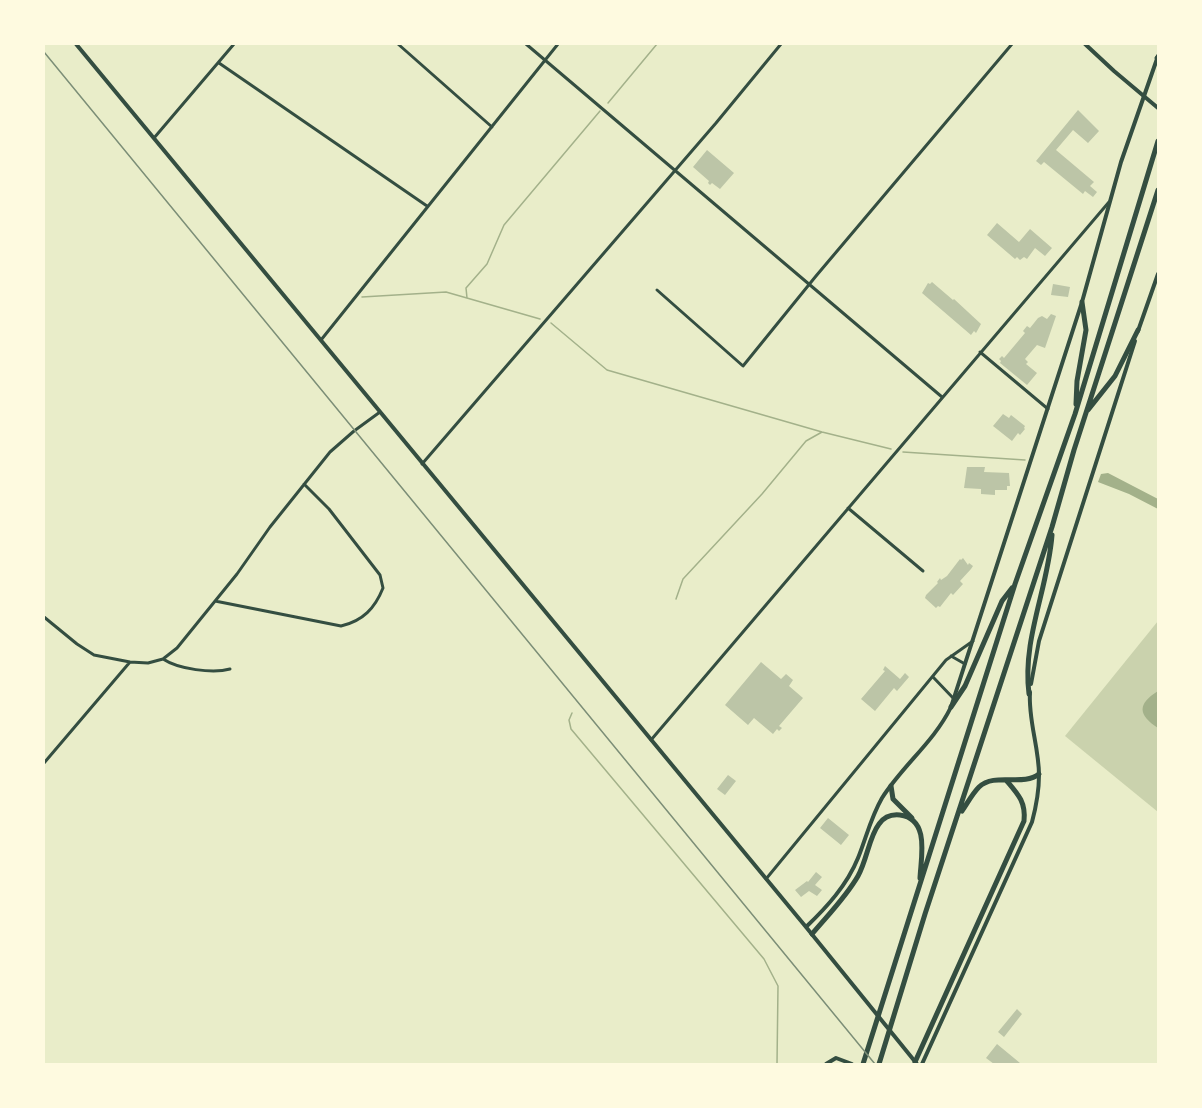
<!DOCTYPE html>
<style>
body{margin:0}
#map{position:relative;width:1202px;height:1108px;overflow:hidden;background:#e9edc9;font-family:Signika,sans-serif}
canvas{display:block}
.frame{position:absolute;inset:0;border:45px solid #fefae0;pointer-events:none}
</style>
<div id="map">
<canvas width="1202" height="1108"></canvas>
<div class="frame"></div>
</div>
<script>
const context = document.querySelector('canvas').getContext('2d');
context.lineJoin = 'round';
function fillPath(path, color) { context.fillStyle = color; context.fill(path, 'evenodd'); }
function trace(path, color, width, dash) { context.strokeStyle = color; context.lineWidth = width; context.lineCap = dash ? 'butt' : 'round'; context.setLineDash(dash || []); context.stroke(path); }
fillPath(new Path2D(`
 M1158,621V812L1065,736Z`), '#cad2ad');
fillPath(new Path2D(`
 M1108,473L1158,499V509L1129,494L1098,482L1101,474Z
 M1158,691V728C1138,715 1137,704 1158,691Z`), '#a3b18a');
trace(new Path2D(`
 M608,103L657,44
 M362,297L446,292L540,319
 M467,298L466,288L487,264L504,225L600,111
 M551,323L607,370L822,432L891,449
 M903,452L1025,460
 M676,599L683,579L762,494L806,441L822,432
 M572,713L569,720L571,729L764,959L778,986L777,1064`), '#a3b18a', 1.5);
fillPath(new Path2D(`
 M1078,110L1099,131L1088,143L1073,130L1056,150L1094,182L1090,186L1097,192L1093,197L1085,191L1083,194L1044,162L1041,165L1036,161Z
 M707,150L734,173L720,189L712,183L710,185L708,183L709,181L693,167Z
 M997,223L1019,242L1030,229L1052,248L1045,256L1035,248L1027,259L1024,257L1020,260L1017,257L1015,259L987,235Z
 M932,282L953,300L954,299L981,324L976,333L974,331L971,335L922,293L928,283L930,284Z
 M1053,284L1070,287L1068,297L1051,295Z
 M1051,314L1056,316L1045,348L1037,345L1025,359L1028,362L1026,364L1037,373L1027,385L1000,363L1001,361L999,359L1002,356L1004,358L1025,333L1023,331L1027,326L1030,328L1038,318L1042,316L1047,319Z
 M1003,414L1009,418L1011,415L1025,426L1024,428L1025,429L1020,435L1018,433L1012,441L993,426Z
 M967,467H985L984,472L1009,473L1010,486H1007V490H995V495L981,494V489L964,488Z
 M963,558L968,565L969,563L973,566L971,569L960,581L963,584L953,595L951,593L940,607L938,606L936,608L925,598L926,595L938,583L937,582L940,578L941,580L947,576L960,559L961,560Z
 M761,662L781,679L786,674L793,680L789,686L803,698L779,726L782,728L779,731L777,729L773,734L754,718L748,725L725,705Z
 M885,666L900,679L905,673L909,677L897,691L894,688L875,711L861,699L885,671L883,670Z
 M728,775L736,781L725,795L717,789Z
 M828,818L849,835L841,845L820,828Z
 M816,872L822,877L815,885L822,890L817,896L809,891L801,897L795,890L807,881L808,882Z
 M1017,1009L1022,1014L1004,1037L998,1032Z
 M997,1044L1020,1063L1019,1064H994L986,1058Z`), '#bcc5a7');
trace(new Path2D(`
 M398,44L492,127
 M526,44L942,397
 M219,63L427,206
 M154,138L234,44
 M657,290L743,366L816,276L1012,44
 M321,340L558,44
 M980,352L1048,409
 M422,464L716,123L781,44
 M848,508L923,571
 M215,601L341,626C363,621 375,608 383,588L380,575L329,509L304,484
 M44,617L77,644L94,655L130,662L148,663L163,659L177,648L237,574L270,527L330,452L354,431L380,412
 M951,656L965,664
 M163,659C178,669 213,674 230,669
 M933,677L954,699
 M651,740L1109,202
 M44,763L130,662
 M766,879L946,660L973,641`), '#344e41', 3);
trace(new Path2D(`
 M1085,44L1114,71L1158,108`), '#344e41', 4);
trace(new Path2D(`
 M76,44L806,927L917,1064
 M1138,331L1158,274
 M1031,684L1039,641L1135,341
 M806,927C827,907 847,885 858,858C866,838 871,817 882,798C903,765 934,742 951,707L1082,302L1121,162L1158,56
 M826,1064L836,1058L852,1064
 M922,1064L1032,822C1036,807 1039,791 1039,775C1039,747 1028,720 1030,692`), '#344e41', 4);
trace(new Path2D(`
 M1157,58L1158,57
 M1076,404L1077,381L1086,330L1082,302
 M1088,410L1115,376L1138,330
 M1029,694C1022,639 1048,589 1052,535
 M951,707L965,686L1002,601L1012,588
 M891,786L893,799L912,818
 M962,811C967,804 972,794 979,787C995,772 1023,787 1039,774
 M812,934C828,915 846,897 858,876C867,860 869,837 879,824C884,817 891,814 900,815C930,819 921,857 920,878
 M915,1062L1024,821C1026,802 1018,794 1006,780
 M863,1064L1015,584L1075,414L1158,141
 M879,1064L925,914L1052,527L1074,450L1158,190`), '#344e41', 5);
trace(new Path2D(`
 M44,52L875,1064`), '#7c8e77', 1.5);
</script>
